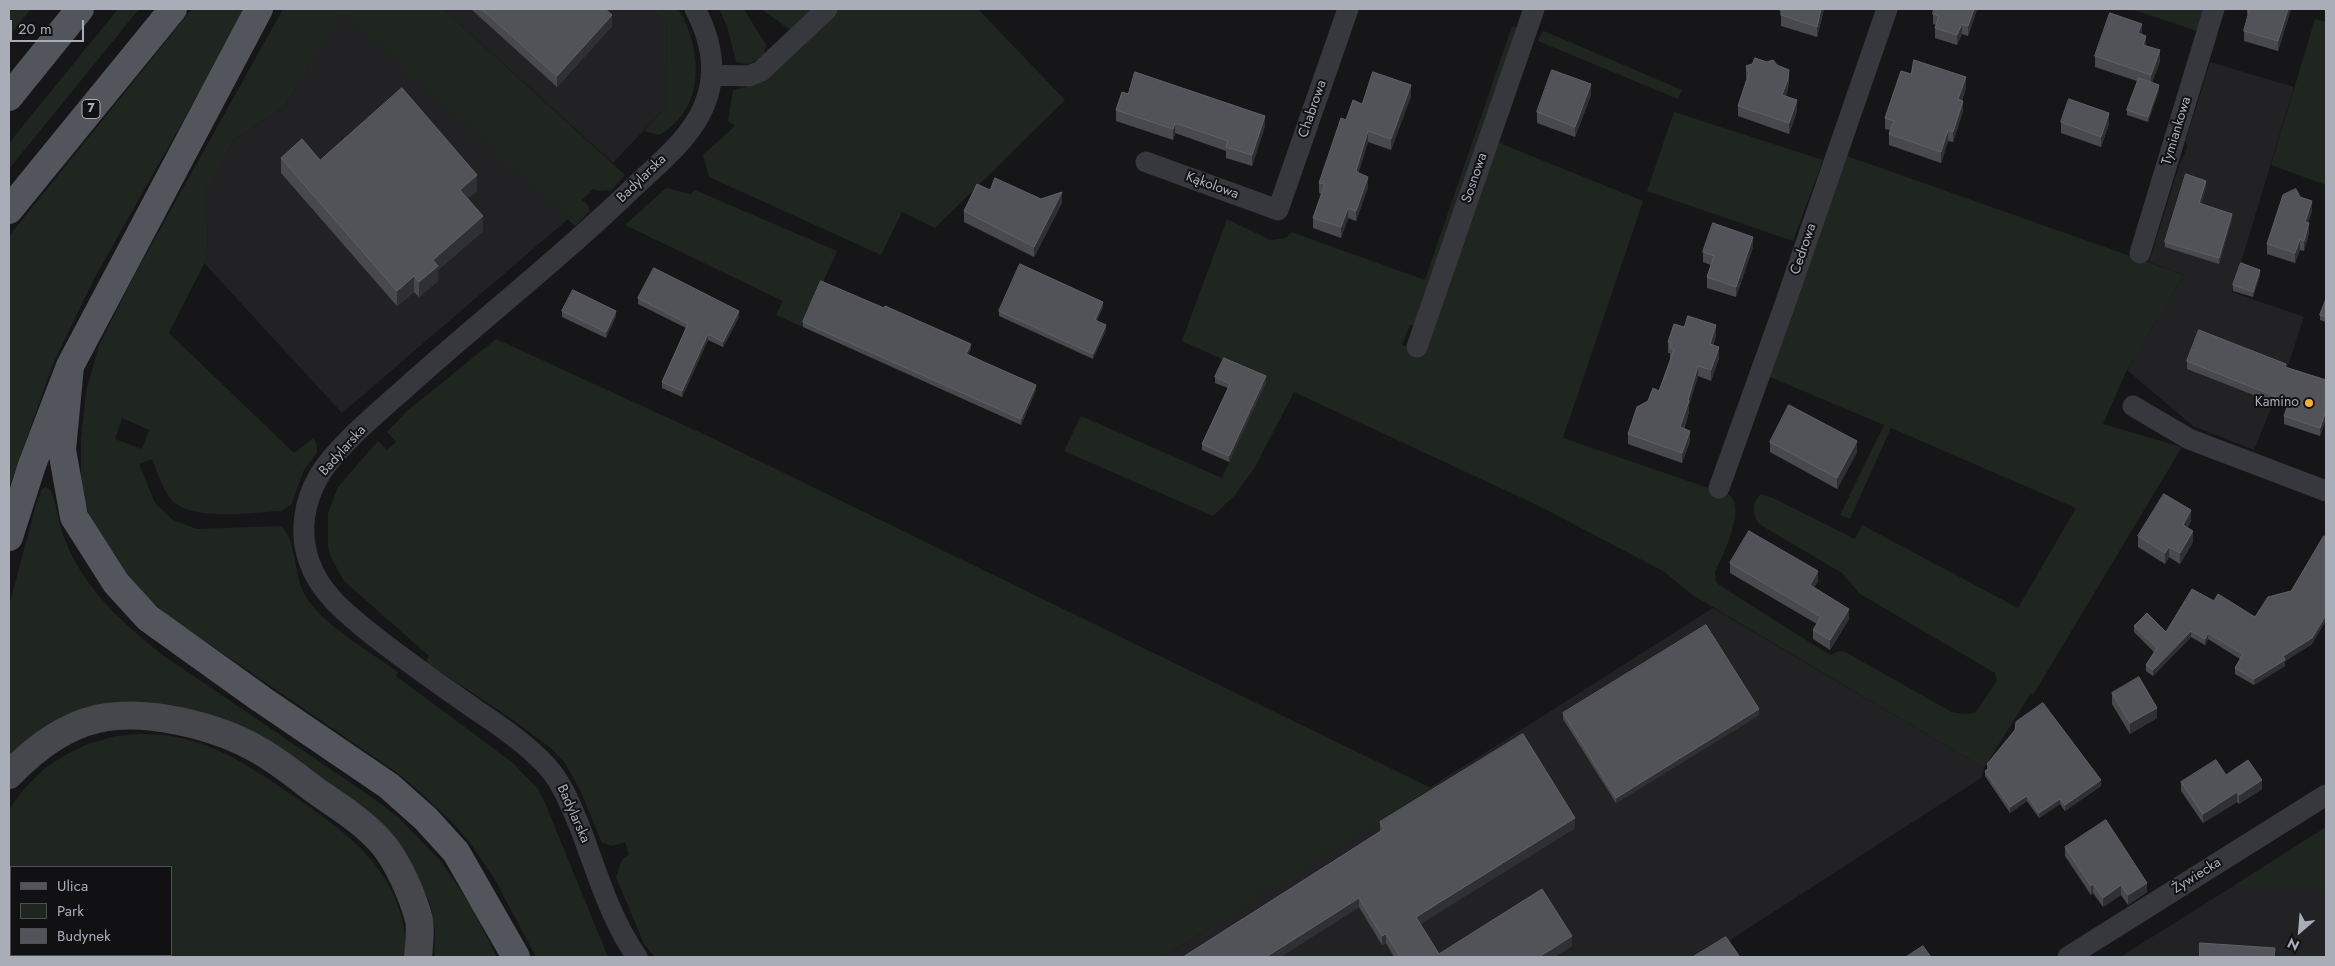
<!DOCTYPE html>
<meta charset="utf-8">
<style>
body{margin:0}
#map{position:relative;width:2335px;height:966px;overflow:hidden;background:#161618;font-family:Jost,sans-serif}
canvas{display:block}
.frame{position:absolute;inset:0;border:10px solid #a8adb8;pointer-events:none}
.legend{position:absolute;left:10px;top:866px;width:162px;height:90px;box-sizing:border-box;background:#111113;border:1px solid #4d4f55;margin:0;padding:6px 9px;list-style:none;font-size:15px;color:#a8adb8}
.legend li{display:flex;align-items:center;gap:10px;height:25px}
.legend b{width:25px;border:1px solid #4d4f55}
.north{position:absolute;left:2275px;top:906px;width:50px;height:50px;-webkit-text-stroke:4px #111113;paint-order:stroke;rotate:207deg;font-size:14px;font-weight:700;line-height:20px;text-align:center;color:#a8adb8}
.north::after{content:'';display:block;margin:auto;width:18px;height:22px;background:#a8adb8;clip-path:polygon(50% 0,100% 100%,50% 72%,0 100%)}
.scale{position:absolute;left:10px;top:20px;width:74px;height:22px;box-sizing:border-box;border:2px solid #a8adb8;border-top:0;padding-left:6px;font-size:15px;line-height:18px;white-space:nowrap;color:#a8adb8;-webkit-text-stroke:4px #111113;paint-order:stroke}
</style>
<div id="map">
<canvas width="2335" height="966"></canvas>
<div class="frame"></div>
<ul class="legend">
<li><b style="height:6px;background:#53555c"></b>Ulica</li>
<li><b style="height:14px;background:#1e261f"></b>Park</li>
<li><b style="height:14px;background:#525359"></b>Budynek</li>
</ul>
<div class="north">N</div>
<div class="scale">20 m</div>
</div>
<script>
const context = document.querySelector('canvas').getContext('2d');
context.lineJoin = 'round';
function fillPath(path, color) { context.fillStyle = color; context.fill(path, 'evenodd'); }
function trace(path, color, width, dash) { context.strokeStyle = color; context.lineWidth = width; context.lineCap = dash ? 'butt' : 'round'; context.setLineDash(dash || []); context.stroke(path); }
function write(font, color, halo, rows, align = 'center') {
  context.font = font + ' Jost,sans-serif'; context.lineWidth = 4; context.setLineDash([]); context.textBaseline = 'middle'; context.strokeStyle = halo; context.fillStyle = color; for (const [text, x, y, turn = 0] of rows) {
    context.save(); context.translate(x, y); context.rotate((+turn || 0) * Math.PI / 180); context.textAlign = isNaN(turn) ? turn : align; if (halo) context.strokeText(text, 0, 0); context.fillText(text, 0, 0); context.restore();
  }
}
fillPath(new Path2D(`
 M443,9H652L667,25L665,108L613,163Z
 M341,11L568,219L342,413L204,263L208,256L206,191L233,140L285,106Z
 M2210,62L2294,87L2232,292L2304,317L2286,372L2254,450L2193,426L2127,370L2184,275L2149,262L2178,169L2187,148L2186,140Z
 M1713,608L1984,768L1981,778L1727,942L1736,957H1163Z
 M2326,827V957H2120L2235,885Z`), '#222225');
fillPath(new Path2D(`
 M9,9H31L9,36Z
 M118,9H139L9,169V143Z
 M192,9H246L94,279L53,364L9,488V236Z
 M283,9H443L625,175L612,190L601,191L593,189L582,200L588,205L590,211L575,226L341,12L285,106L233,140L206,191L208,256L169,333L294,453L313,438L317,445V453L304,470L291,505L281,511C253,512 189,523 170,498C162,487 157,471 152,459L139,464L155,503L173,520L197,529L281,526C297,540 293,576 306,597C326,627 369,651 398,672L396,676L513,763L538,789L545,803L608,957H536L495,880L471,844L450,820L420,792L396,772L167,615L143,593L123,571L92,521L81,493V439L86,392L99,345L135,274ZM122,418L149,430L142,449L115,439Z
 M652,9H678C703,48 706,110 659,135L644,131L665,108L667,25Z
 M719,9H744L766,45L763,57L748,64L736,62L727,26Z
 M761,9H814L796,26L789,29Z
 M839,9H978L1065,100L935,228L902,212L881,255L709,177L703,155L735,126L728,121L733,90L751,86L768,76Z
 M2131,9H2204L2197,31Z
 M2315,19L2326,22V185L2271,165Z
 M1512,26L1518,28L1416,326L1410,325L1402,345L1424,353L1497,142L1643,201L1563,438L1729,495C1747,509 1722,556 1715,573L1716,581L1719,585L1830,655L1839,651L1845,652L1952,712L1964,714L1975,713L1997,681L1995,673L1860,594L1842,573L1759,524C1752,513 1751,503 1761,494L1773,498L1855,539L1862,525L2018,608L2076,508L1891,428L1850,519L1840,515L1884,425L1770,377L1847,156L2184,275L2127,370L2103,424L2182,447L2033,695L2031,693L1984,768L1694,596L1663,571L1539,506L1294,392L1255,467L1234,496L1213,516L1064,451L1081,416L1222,478L1266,379L1182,341L1227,219L1270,240L1286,238L1291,232L1425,280Z
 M1544,31L1682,90L1678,99L1538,41L1542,32Z
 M1674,112L1823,160L1793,241L1647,191Z
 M666,188L691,194L695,190L837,251L803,327L776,315L783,301L625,225Z
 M496,339L712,438L1431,788L1163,957H655L644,944L616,877L622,860L629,854L625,842L613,846L602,843L580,790L565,763L552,749L509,717L426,662L429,656L344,581L331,557L328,546V513L338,487L378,441L387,450L396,442L387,432L407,411Z
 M46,487L51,490C57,505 58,520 63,535C82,587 122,623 164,656L373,798L398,817L440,860L471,906L497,957H434L435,929L430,903L406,855L160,706L9,764V606L38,497L40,496L41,490Z
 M140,734C163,734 183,737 205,745C237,757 267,778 295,797C341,829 388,861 402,919C405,931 407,945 404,957H9V809L24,789L45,768L67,754L88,744L116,736ZM11,867H171V955H11Z
 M2326,827V890L2235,885Z`), '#1e261f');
trace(new Path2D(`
 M711,75L749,76L761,71L827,9
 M1146,162L1278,210L1348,9
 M2140,253L2214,9
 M1417,347L1534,9
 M2133,406L2189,439L2326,491
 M1719,488L1784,307L1887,9
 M637,957C610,919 596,869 579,825C569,801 560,778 541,760C522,741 499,725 476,710C442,686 407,662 374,636C348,615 320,594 309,561C299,533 304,501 319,476C337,445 385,407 412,382C486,316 564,255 635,186C659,163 691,138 704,106C718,73 711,39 695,9
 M2068,957L2326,795`), '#37383d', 21);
trace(new Path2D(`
 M9,775C33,750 62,727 97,719C146,708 218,726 260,751C281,763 300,779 319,793C340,807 364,823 381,842C397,860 413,896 419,920C421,931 419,946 418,957`), '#45474d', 28);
trace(new Path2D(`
 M9,97L80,9
 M9,210L173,9
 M70,366L62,450L74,517L116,583L148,618L261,699L389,786L426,819L456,852L516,957
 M9,537L32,465L70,366L259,9`), '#53555c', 28);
fillPath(new Path2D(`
 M471,9H605L612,26L557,87Z
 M1779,9H1824L1817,37L1781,26V14Z
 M1977,9L1968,36L1962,34L1957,45L1935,38V28L1936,25L1933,24V14Z
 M2247,9H2291L2278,51L2244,41V31L2249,15L2247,14Z
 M2142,34L2146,46L2160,61L2152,82L2159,90L2148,122L2127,115V110L2137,81L2095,67V56Z
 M1777,65L1789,80L1788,89L1786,96L1797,111L1789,134L1738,116V106L1747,79L1746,77V66Z
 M1911,74L1966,88L1962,100L1963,111L1953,142L1948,141L1941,163L1889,145V134L1890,130L1885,129V118Z
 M1128,94L1265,126L1252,166L1226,158V151L1175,133L1173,140L1116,121V110Z
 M1591,95L1575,137L1537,123V112Z
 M1411,96L1391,150L1368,142L1358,173L1368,187L1356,221L1348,218L1341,238L1313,228V218L1321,194L1319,193V183L1362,104Z
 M2061,122L2109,124L2101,147L2061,133Z
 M281,158L320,160L477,191L468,198L483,231L438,270V281L419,297L414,292L397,306L281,173Z
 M2206,186L2201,204L2232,219L2219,264L2165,247V242Z
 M990,190L1062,203L1034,257L964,222V211Z
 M2300,197L2312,211L2308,222L2309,233L2304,251L2300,250L2295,263L2267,254V244Z
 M1753,247L1736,297L1707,288V277L1711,265L1703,262V252Z
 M2260,275L2253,297L2233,291V285Z
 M638,298L739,317L723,347L708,340L682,397L662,388V382L686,328L638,304Z
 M2326,299V322L2320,320V315Z
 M1103,307L1097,320L1106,330L1093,359L999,316V311Z
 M562,311L616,316L606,338L562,317Z
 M803,322L971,349L968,354L1036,390L1021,425L803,327Z
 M1684,327L1716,336L1713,346L1719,358L1711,381L1698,376L1689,405V412L1684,429L1690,441L1682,463L1628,444V434L1648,401L1659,391L1670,359V353H1668V342Z
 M2187,361L2286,367L2326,380V418L2320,436L2284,424V416L2287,408L2187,369Z
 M1215,377L1266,382L1229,462L1202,450V444L1228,388L1215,383Z
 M1770,442L1857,452L1837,489L1770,452Z
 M2191,521L2187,528L2193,542L2180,564L2169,557L2165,564L2138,547V536Z
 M1730,563L1818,581L1814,588L1849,619L1830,650L1813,639V630L1817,624L1730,573Z
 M2291,591L2312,644L2285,661V666L2254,685L2235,674V668L2240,659L2208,639L2205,645L2191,637L2153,676L2146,671V665L2154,652L2134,632V626L2166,632L2214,601L2255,617Z
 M2112,693L2157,718L2130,734L2112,704Z
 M1563,713L1759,715L1616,803L1563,719Z
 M1987,764L2101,786L2065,811L2060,804L2039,818L2027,801L2010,813L1985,776V771L1987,770Z
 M2226,775L2262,789L2239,804L2237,802L2203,823L2181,791V782Z
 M1380,822L1575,828L1420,924L1439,954L1572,946L1554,957H1394L1386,943L1382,945L1359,907L1280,957H1183L1380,832Z
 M2065,847L2147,892L2128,905L2121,895L2103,907L2093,893L2091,895L2065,856Z`), '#47494d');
fillPath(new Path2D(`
 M1821,9H1824L1817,37V27Z
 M1974,9H1977L1968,36V26Z
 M2288,9H2291L2278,51V41Z
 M612,15V26L557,87V76Z
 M1962,24V34L1957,45V35Z
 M2142,24V34L2138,33Z
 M2146,36V46L2143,45Z
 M2160,50V61L2151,86V75Z
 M1789,70L1788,89L1782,105V95Z
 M1966,77V88L1958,110V99Z
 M1591,84V95L1575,137V127Z
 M1411,85V96L1391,150V139Z
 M2159,85V90L2148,122V117Z
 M1797,100V111L1789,134V123Z
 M1963,101V111L1953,142V132Z
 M2109,113V124L2101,147V137Z
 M1265,116V126L1252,166V155Z
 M1175,123V133L1173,140V129Z
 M1948,130V141L1941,163V152Z
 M1368,131V142L1356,181V171Z
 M477,175V191L460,205V190Z
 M1368,177V187L1356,221V211Z
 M2206,181V186L2199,209V203Z
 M1062,192V203L1034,257V247Z
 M2312,201V211L2305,232V222Z
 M1348,208V218L1341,238V227Z
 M2232,214V219L2219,264V258Z
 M483,216V231L438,270V281L419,297V282L433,260Z
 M2309,223V233L2304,251V241Z
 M1753,237V247L1736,297V287Z
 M2300,239V250L2295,263V253Z
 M2260,270V275L2253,297V292Z
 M414,276V292L397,306V291Z
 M1103,302V307L1095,325V320Z
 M616,311V316L606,338V332Z
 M739,311V317L723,347V342Z
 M1106,325V330L1093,359V354Z
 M1716,325V336L1710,355V344Z
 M708,334V340L682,397V391Z
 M971,344V349L966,359V354Z
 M1719,347V358L1711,381V370Z
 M1698,366V376L1689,405V412L1680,438V427Z
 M1266,376V382L1229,462V456Z
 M1036,385V390L1021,425V419Z
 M2326,411V418L2320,436V428Z
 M1690,431V441L1682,463V453Z
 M1857,441V452L1837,489V478Z
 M2191,510V521L2183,535V525Z
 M2193,531V542L2180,564V553Z
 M2169,547V557L2165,564V553Z
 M1818,571V581L1810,595V585Z
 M1849,609V619L1830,650V640Z
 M2326,615V621L2312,644L2285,661V666L2254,685V679L2283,656Z
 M2191,631V637L2153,676V670Z
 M2208,633V639L2205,645V639Z
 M2157,708V718L2130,734V723Z
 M1759,709V715L1616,803V798Z
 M2101,780V786L2065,811V805Z
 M2262,780V789L2239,804V795Z
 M2237,792V802L2203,823V814Z
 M2027,796V801L2010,813V807Z
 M2060,799V804L2039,818V813Z
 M1575,818V828L1416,927V917Z
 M2147,883V892L2128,905V895Z
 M2093,884V893L2091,895V886Z
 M2121,885V895L2103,907V898Z
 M1359,898V907L1280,957H1266Z
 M1386,934V943L1382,945V936Z
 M1572,936V946L1554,957H1539Z`), '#2f3033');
const building = new Path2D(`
 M482,9H605L612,15L557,76Z
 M1783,9H1821L1817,27L1781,15Z
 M1934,9H1974L1968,26L1962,24L1957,35L1935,28L1939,16L1933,14Z
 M2250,9H2288L2278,41L2244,31Z
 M2110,13L2142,24L2138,33L2146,36L2143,45L2160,50L2151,75L2095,56Z
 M1755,58L1767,62L1773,60L1777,65L1789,70L1788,79L1782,95L1797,100L1789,123L1738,106L1749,73L1746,66L1752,64Z
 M1914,60L1966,77L1958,99L1963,101L1953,132L1948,130L1941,152L1889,134L1894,121L1885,118L1901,71L1911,74Z
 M1552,70L1591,84L1575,127L1537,112Z
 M1135,72L1265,116L1252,155L1226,147L1228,141L1175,123L1173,129L1116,110L1122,92L1128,94Z
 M1373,72L1411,85L1391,139L1368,131L1356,171L1359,173L1368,177L1356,211L1348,208L1341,227L1313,218L1325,184L1319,183L1341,118L1346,120L1353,100L1362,104Z
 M2139,78L2159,85L2148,117L2127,110Z
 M402,88L477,175L460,190L483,216L433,260L438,266L419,282L414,276L397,291L281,158L302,139L320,160Z
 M2069,99L2109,113L2101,137L2061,122Z
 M2186,174L2206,181L2199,203L2232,214L2219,258L2165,242Z
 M995,178L1041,199L1062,192L1034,247L964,211L977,184L990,190Z
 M2296,189L2300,197L2312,201L2305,222L2309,223L2304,241L2300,239L2295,253L2267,244L2283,195Z
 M1713,223L1753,237L1736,287L1707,277L1714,256L1703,252Z
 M2241,263L2260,270L2253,292L2233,285Z
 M1020,264L1103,302L1095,320L1106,325L1093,354L999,311Z
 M654,268L739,311L723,342L708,334L682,391L662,382L688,324L638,298Z
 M821,281L884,308L885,306L971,344L966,354L1036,385L1021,419L803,322Z
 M573,290L616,311L606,332L562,311Z
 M2326,299V317L2320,315Z
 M1688,316L1716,325L1710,344L1719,347L1711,370L1698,366L1688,400L1689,401L1680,427L1690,431L1682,453L1628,434L1637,407L1648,401L1653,388L1659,391L1674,350L1670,348L1671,343L1668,342L1674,324L1684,327Z
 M2199,330L2286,364L2285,367L2326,380V411L2320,428L2284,416L2289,402L2187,361Z
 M1224,358L1266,376L1229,456L1202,444L1230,384L1215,377Z
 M1789,405L1857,441L1837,478L1770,442Z
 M2164,494L2191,510L2183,525L2193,531L2180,553L2169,547L2165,553L2138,536Z
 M1749,531L1818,571L1810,585L1849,609L1830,640L1813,630L1821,617L1730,563Z
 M2324,536L2326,537V615L2312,638L2283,656L2285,660L2254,679L2235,668L2243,654L2208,633L2205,639L2191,631L2153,670L2146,665L2157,648L2134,626L2147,613L2166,632L2192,589L2214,601L2218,594L2255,617L2268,597L2291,591Z
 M1706,625L1759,709L1616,798L1563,713Z
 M2139,677L2157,708L2130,723L2112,693Z
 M2043,703L2101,780L2065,805L2060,799L2039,813L2027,796L2010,807L1985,771L1990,768L1987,764L2015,730L2016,722Z
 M1523,734L1575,818L1416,917L1439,954L1542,889L1572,936L1539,957H1400L1386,934L1382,936L1359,898L1266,957H1183L1384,829L1380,822Z
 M2216,760L2226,775L2248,760L2262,780L2239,795L2237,792L2203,814L2181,782Z
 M2106,820L2147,883L2128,895L2121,885L2103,898L2093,884L2091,886L2065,847Z
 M1726,937L1740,957H1693Z
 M2200,943L2275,948L2274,957H2200Z
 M1923,946L1931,957H1906Z`);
fillPath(building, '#525359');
trace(building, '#5f6168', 1);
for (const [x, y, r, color] of [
 [2309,403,5,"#f2b134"]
]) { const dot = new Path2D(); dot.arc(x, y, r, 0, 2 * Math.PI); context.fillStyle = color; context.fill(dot); trace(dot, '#111113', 2); }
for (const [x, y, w] of [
 [91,109,18]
]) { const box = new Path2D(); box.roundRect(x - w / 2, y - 9.5, w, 19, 4); context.fillStyle = '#111113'; context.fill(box); trace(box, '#a8adb8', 1); }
write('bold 12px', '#a8adb8', null, [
 ["7",91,109]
]);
write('14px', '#a8adb8', '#111113', [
 ["Chabrowa",1313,109,-71],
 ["Tymiankowa",2177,131,-73],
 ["Sosnowa",1475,178,-71],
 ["Badylarska",642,179,-44],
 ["Kąkolowa",1212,186,20],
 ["Cedrowa",1804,249,-71],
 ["Badylarska",343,451,-48],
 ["Badylarska",573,814,66],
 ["Żywiecka",2197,876,-32]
]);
write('14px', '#a8adb8', '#111113', [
 ["Kamino",2299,403]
], 'right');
</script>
